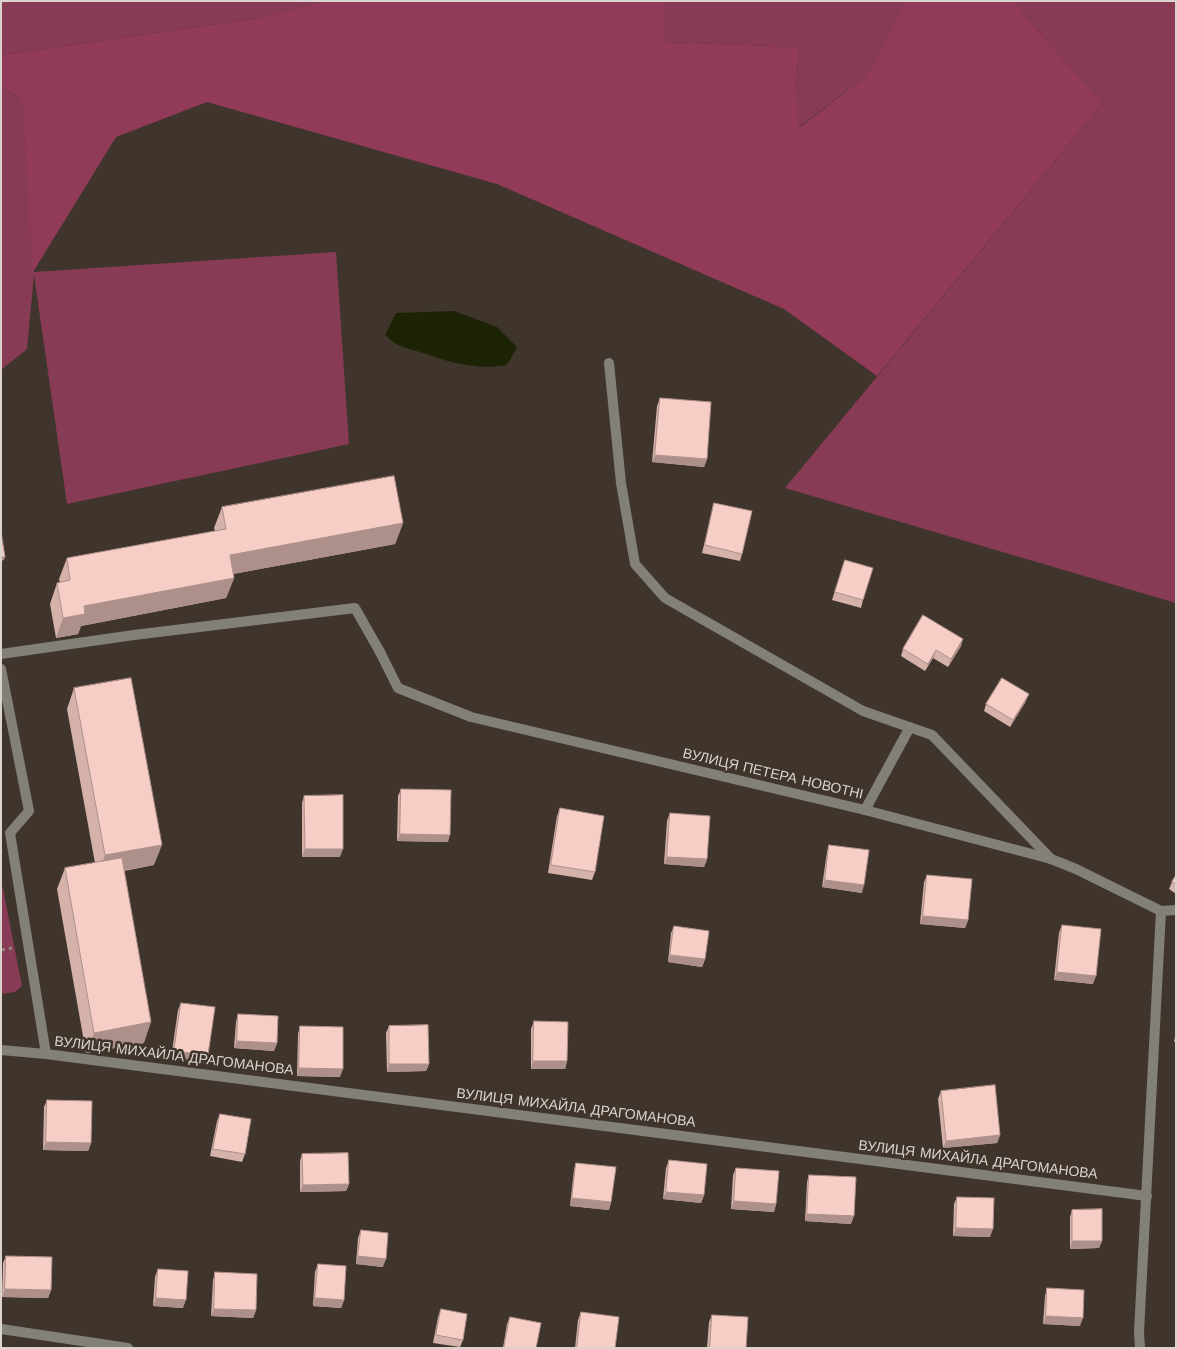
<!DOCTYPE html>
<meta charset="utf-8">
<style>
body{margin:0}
#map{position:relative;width:1177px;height:1349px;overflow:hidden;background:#40352c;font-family:"Work Sans",sans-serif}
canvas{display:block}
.frame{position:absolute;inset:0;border:2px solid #dbd4ce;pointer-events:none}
</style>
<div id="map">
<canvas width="1177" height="1349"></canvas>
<div class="frame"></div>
</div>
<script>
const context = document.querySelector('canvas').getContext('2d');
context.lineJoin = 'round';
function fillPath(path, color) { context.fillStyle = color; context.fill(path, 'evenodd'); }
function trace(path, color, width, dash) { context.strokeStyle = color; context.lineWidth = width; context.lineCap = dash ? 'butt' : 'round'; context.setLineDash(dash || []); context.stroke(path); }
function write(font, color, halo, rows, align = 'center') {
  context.font = font + ' "Work Sans",sans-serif'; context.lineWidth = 5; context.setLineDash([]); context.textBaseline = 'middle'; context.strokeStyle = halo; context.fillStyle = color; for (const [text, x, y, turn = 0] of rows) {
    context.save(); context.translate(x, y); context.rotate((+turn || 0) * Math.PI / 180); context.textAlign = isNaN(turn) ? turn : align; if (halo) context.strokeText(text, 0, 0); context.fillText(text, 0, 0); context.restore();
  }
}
fillPath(new Path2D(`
 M1,1H326L258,18L1,55Z
 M664,1H905L866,76L798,128L796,88L799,47L664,42Z
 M1016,1H1176V603L785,488L1103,103L1026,17Z
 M1,84L22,101L34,272L336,252L349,444L67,504L34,275L27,349L1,370Z
 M1,879L22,986L15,992L1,994Z`), '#873b54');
fillPath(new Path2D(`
 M326,1H664V42L799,47L796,88L799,128L866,76L905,1H1016L1026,17L1103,103L877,376L784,309L497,184L207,102L116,137L33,272L22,101L1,84V55L258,18Z`), '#923b59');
fillPath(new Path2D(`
 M454,311L497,327L517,347L507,365C477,370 451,363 423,353C407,348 397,347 385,335L396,313Z`), '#1d2305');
trace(new Path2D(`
 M1,950L12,948`), '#90877f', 3, [4, 4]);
trace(new Path2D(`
 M609,363L621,483L635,564L665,598L863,711L932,735L1051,859
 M1,654L134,635L355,608L380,652
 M1,669L29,811L10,833L46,1054
 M865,810L910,727`), '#828079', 10);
trace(new Path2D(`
 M380,652L398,688L471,717L865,810L1051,859L1076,869L1161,911L1176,910
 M1,1050L46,1054L1147,1196
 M1,1329L128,1348
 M1140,1348L1139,1332L1161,911`), '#828079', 10);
fillPath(new Path2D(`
 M660,398L707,459L704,467L652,462L657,406Z
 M714,503L742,554L740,561L702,553L712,511Z
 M222,507L403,523L395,544L233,574L234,578L226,598L81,626L78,634L56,638L50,604L57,583H60L59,579L67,558L215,531L214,528Z
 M845,560L863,600L861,608L832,600Z
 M961,646L948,667L933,658L925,671L901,656L903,649Z
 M74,688L154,865L124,871L144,1043L86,1053L57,889L65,868L95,863L67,709Z
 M1026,701L1010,727L984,711L986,704Z
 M401,789L448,842L397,841L398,796Z
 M304,796L340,857H302V803Z
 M560,808L595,872L592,880L548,873L557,816Z
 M670,813L707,859L704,867L664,864L667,821Z
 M829,845L862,893L822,887L827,852Z
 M927,875L968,920L965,928L920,924L924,882Z
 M1176,875V894L1169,889L1172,882Z
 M1062,925L1093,984L1054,980L1059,933Z
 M674,926L705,959L702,967L668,962L671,933Z
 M181,1003L208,1055L205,1063L171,1058L178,1010Z
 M238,1014L277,1043L274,1051L234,1048L236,1022Z
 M534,1021L567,1061L565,1069H531V1029Z
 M300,1026L340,1077L297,1076L298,1034Z
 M389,1026L429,1064L426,1071L387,1072L386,1033Z
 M1176,1032V1042H1174Z
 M941,1091L1000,1135L997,1143L943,1148L938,1099Z
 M47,1100L91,1143L88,1151L43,1150L44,1107Z
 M220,1114L245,1154L242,1162L210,1156L217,1121Z
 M302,1154L349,1184L346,1191L300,1192V1161Z
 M669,1160L704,1195L701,1203L663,1199L666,1168Z
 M576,1163L611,1202L609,1210L570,1206L574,1170Z
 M736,1168L776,1204L774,1212L731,1209L733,1175Z
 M809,1175L851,1224L805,1221L807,1182Z
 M957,1197L990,1237L953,1236L954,1204Z
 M1072,1210L1102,1241L1099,1248L1070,1249V1217Z
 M361,1230L383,1267L356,1264L358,1238Z
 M6,1256L51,1290L48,1298L2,1297L3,1263Z
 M318,1264L344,1300L341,1308L313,1306L315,1272Z
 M158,1269L183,1308L153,1306L155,1277Z
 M215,1272L256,1310L253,1318L211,1316L213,1280Z
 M1047,1288L1080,1326L1043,1324L1045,1296Z
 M441,1309L463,1340L460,1347L433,1343L438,1317Z
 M581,1312L615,1348H575L578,1320Z
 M712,1315L746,1348H707L709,1322Z
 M510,1317L536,1348H503L507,1324Z`), '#d4b1a9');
fillPath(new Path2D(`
 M655,455L707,459L704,467L652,462Z
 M403,523L395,544L222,576L230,555Z
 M1,557H5L4,560L1,561Z
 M234,578L226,598L81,626L78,634L56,638L63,618L84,606Z
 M963,639L961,646L948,667L951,659Z
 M936,650L933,658L925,671L928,664Z
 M1029,694L1026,701L1010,727L1013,720Z
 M400,834L450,835L448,842L397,841Z
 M162,845L154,865L97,875L105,855Z
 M305,849H343L340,857H302Z
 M667,857L707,859L704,867L664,864Z
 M825,880L864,885L862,893L822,887Z
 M923,916L968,920L965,928L920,924Z
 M670,955L705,959L702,967L668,962Z
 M1057,972L1096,976L1093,984L1054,980Z
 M151,1022L144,1043L86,1053L94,1033Z
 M237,1041L277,1043L274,1051L234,1048Z
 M174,1051L208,1055L205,1063L171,1058Z
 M533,1061H567L565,1069H531Z
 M389,1064H429L426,1071L387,1072Z
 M299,1068L343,1069L340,1077L297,1076Z
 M1000,1135L997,1143L943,1148L946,1141Z
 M46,1142L91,1143L88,1151L43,1150Z
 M349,1184L346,1191L300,1192L303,1185Z
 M666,1192L704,1195L701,1203L663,1199Z
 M572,1198L611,1202L609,1210L570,1206Z
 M734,1201L776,1204L774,1212L731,1209Z
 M807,1214L854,1216L851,1224L805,1221Z
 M956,1228L993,1229L990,1237L953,1236Z
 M1072,1241H1102L1099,1248L1070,1249Z
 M358,1256L386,1259L383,1267L356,1264Z
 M5,1289L51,1290L48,1298L2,1297Z
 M156,1298L186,1300L183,1308L153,1306Z
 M315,1298L344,1300L341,1308L313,1306Z
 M214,1309L256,1310L253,1318L211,1316Z
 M1046,1316L1083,1318L1080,1326L1043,1324Z`), '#ad908a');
const building = new Path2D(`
 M660,398L711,402L707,459L655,455Z
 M394,476L403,523L230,555L234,578L84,606L85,614L63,618L57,583L70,580L67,558L226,529L222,507Z
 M714,503L752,511L742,554L705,545Z
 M1,532L5,557H1Z
 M845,560L873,568L863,600L835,592Z
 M923,615L963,639L951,659L936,650L928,664L903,649Z
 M131,678L162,845L105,855L74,688Z
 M1002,678L1029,694L1013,720L986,704Z
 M401,789L451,790L450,835L400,834Z
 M343,795V849H305L304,796Z
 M560,808L604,816L595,872L551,865Z
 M670,813L710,816L707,859L667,857Z
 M829,845L869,850L864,885L825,880Z
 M122,858L151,1022L94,1033L65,868Z
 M927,875L972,879L968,920L923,916Z
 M1176,875V884L1172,882Z
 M1062,925L1101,929L1096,976L1057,972Z
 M674,926L709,931L705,959L670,955Z
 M181,1003L215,1007L208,1055L174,1051Z
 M238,1014L278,1016L277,1043L237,1041Z
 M534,1021L568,1022L567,1061H533Z
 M428,1025L429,1064H389V1026Z
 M300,1026L343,1027V1069L299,1068Z
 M995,1085L1000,1135L946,1141L941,1091Z
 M47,1100L92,1101L91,1143L46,1142Z
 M220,1114L251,1119L245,1154L213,1149Z
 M348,1153L349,1184L303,1185L302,1154Z
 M669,1160L707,1164L704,1195L666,1192Z
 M576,1163L616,1167L611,1202L572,1198Z
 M736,1168L779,1171L776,1204L734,1201Z
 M809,1175L856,1177L854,1216L807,1214Z
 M957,1197L994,1198L993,1229L956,1228Z
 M1102,1209V1241H1072V1210Z
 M361,1230L388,1233L386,1259L358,1256Z
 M6,1256L52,1257L51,1290L5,1289Z
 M318,1264L346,1266L344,1300L315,1298Z
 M158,1269L188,1271L186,1300L156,1298Z
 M215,1272L257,1274L256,1310L214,1309Z
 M1047,1288L1084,1290L1083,1318L1046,1316Z
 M441,1309L467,1314L463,1340L436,1335Z
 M581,1312L619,1317L615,1348H577Z
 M712,1315L748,1317L746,1348H710Z
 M510,1317L541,1323L536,1348H504Z`);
fillPath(building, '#f7cec5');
trace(building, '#ad908a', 1);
write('14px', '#dbd4ce', '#40352c', [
 ["ВУЛИЦЯ ПЕТЕРА НОВОТНІ",773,774,13],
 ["ВУЛИЦЯ МИХАЙЛА ДРАГОМАНОВА",174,1056,7],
 ["ВУЛИЦЯ МИХАЙЛА ДРАГОМАНОВА",576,1108,7],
 ["ВУЛИЦЯ МИХАЙЛА ДРАГОМАНОВА",978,1160,7]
]);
</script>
